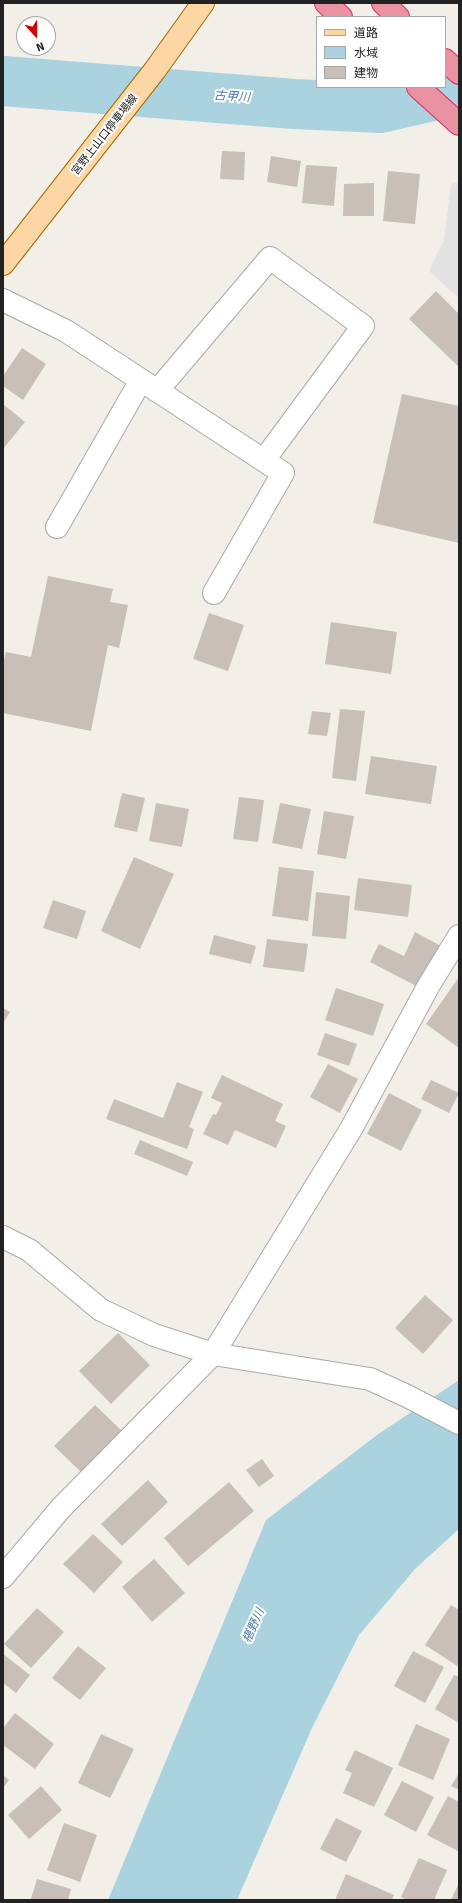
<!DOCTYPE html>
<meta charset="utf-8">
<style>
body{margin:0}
#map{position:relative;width:462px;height:1903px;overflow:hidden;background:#f2efe9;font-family:Signika,"Noto Sans JP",sans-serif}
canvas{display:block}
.frame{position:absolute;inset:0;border:4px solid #222;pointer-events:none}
.legend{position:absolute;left:316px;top:16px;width:130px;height:72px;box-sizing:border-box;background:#fff;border:1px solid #a7a7a7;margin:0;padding:5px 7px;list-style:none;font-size:12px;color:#222}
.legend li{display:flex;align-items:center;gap:8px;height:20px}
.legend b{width:20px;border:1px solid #a7a7a7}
.north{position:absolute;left:16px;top:16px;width:40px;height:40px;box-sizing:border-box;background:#fff;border:1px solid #a7a7a7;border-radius:50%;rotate:159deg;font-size:11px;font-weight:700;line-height:16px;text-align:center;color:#222}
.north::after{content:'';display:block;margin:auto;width:14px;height:18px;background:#d40000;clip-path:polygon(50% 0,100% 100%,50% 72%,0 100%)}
</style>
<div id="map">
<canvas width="462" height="1903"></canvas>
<div class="frame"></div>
<ul class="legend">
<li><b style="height:5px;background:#fcd6a4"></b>道路</li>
<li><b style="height:11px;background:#aad3df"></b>水域</li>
<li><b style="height:11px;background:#c7bfb8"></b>建物</li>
</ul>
<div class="north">N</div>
</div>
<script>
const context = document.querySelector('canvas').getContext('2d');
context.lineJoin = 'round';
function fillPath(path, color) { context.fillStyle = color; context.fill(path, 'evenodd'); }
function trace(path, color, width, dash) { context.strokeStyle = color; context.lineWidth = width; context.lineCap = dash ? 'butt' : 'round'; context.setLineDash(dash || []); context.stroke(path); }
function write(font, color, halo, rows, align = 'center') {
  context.font = font + ' Signika,"Noto Sans JP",sans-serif'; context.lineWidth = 4; context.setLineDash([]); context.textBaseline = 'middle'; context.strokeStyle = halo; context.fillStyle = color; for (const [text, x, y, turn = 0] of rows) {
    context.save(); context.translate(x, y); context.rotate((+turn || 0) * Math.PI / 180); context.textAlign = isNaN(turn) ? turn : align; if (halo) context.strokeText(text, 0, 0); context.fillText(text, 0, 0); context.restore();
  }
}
fillPath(new Path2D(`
 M459,182V298L429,271L444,240L451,184Z`), '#e2e2e2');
fillPath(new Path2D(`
 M459,1380V1529L415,1569L359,1635L312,1728L237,1900H108L266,1520L377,1435Z`), '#aad3df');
trace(new Path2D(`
 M3,81L294,104L381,108L450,92L459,87`), '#aad3df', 50);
fillPath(new Path2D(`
 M222,151L245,152L244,180L220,179Z
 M271,156L301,161L297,187L267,182Z
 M306,165L337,167L334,206L302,203Z
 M388,171L420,174L415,224L383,221Z
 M374,183V216H343L344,184Z
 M436,291L459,314V367L409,319Z
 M22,348L46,364L23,400L3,386V376Z
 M402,394L459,406V543L373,523Z
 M3,404L25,422L3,449Z
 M48,576L113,589L110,602L128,605L119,648L108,645L91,731L3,713V664L6,652L31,657Z
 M209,613L244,625L228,671L193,659Z
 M331,622L397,632L391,674L325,664Z
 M340,709L365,711L356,781L332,778Z
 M312,711L331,713L327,736L308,734Z
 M371,756L437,766L431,804L365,794Z
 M122,793L145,798L137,832L114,827Z
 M239,797L264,800L258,842L233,839Z
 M156,803L189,809L182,847L149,841Z
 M280,803L311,809L302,849L272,843Z
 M324,811L354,816L346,859L317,854Z
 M134,857L174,874L140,949L101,931Z
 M279,867L314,871L308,921L272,916Z
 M358,878L412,885L408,917L354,910Z
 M316,892L350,896L346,939L312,936Z
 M53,900L86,911L77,939L43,928Z
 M415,932L441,946L420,988L370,962L379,944L404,956Z
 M214,935L256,946L251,964L209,954Z
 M267,939L308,944L304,972L263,967Z
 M459,977V1048L426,1024Z
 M336,988L384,1004L373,1036L325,1020Z
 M3,1008L10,1012L3,1023Z
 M325,1033L357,1044L349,1066L317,1055Z
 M328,1064L358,1079L340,1113L310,1097Z
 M222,1075L283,1104L275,1121L286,1126L276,1148L235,1130L228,1145L203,1134L213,1114L216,1115L222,1103L211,1098Z
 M431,1080L459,1093L449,1113L421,1099Z
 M177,1082L203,1092L189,1127L194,1129L187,1149L106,1119L114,1099L163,1118Z
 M389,1093L422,1110L401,1151L367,1134Z
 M140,1140L193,1162L187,1176L134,1154Z
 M425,1295L453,1320L423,1354L395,1328Z
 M118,1333L150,1365L111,1404L79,1371Z
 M95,1405L122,1431L81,1472L54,1446Z
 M262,1459L274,1476L259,1487L246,1470Z
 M148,1480L168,1502L122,1546L101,1524Z
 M229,1482L254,1511L188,1566L164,1538Z
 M93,1534L123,1562L94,1593L63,1564Z
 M154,1559L185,1593L152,1622L122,1587Z
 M451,1605L459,1610V1667L425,1645Z
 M37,1608L64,1632L31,1668L4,1644Z
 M78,1646L106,1668L80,1700L52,1678Z
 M413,1651L444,1667L425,1703L394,1686Z
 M3,1654L30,1675L16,1693L3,1683Z
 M454,1675L459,1677V1723L435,1709Z
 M15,1713L54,1744L35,1769L3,1745V1728Z
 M416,1724L450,1739L433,1780L398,1765Z
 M101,1734L134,1749L110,1798L78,1783Z
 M355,1750L393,1768L374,1807L343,1793L352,1773L345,1770Z
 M459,1773V1790L451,1786Z
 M3,1775L9,1780L3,1788Z
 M402,1781L434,1797L416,1832L384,1815Z
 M41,1786L62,1810L29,1839L8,1815Z
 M448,1796L459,1802L458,1851L427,1835Z
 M336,1818L362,1831L346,1862L320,1849Z
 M64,1823L97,1835L80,1882L47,1870Z
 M419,1858L447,1870L434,1900H407L401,1897Z
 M346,1874L394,1895L392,1900H335Z
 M37,1879L71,1889L68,1900L31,1899Z
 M458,1885L459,1900H451Z`), '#c7bfb8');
const minor = new Path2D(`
 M3,300L66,331L283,473L214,593
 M157,391L270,258L363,326L264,460
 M57,527L141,380
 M3,1237L29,1250L101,1310L154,1335L213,1354L370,1379L407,1396L459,1423
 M3,1577L61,1508L213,1354L351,1129L429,985L459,936`);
const major = new Path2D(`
 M3,264L155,70L203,3`);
const highway = new Path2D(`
 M326,3L341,17
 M383,3L398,17
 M445,60L459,73
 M418,87L459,124`);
trace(minor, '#a9a9a9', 24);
trace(major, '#a06b00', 24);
trace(highway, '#dc2a67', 24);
trace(minor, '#fff', 22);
trace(major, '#fcd6a4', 22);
trace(highway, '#e892a2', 22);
write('11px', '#222', '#fff', [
 ["宮野上山口停車場線",105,135,-52]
]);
write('italic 12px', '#4a7aab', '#fff', [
 ["古甲川",232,97,4],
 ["椹野川",254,1626,-66]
]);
</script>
